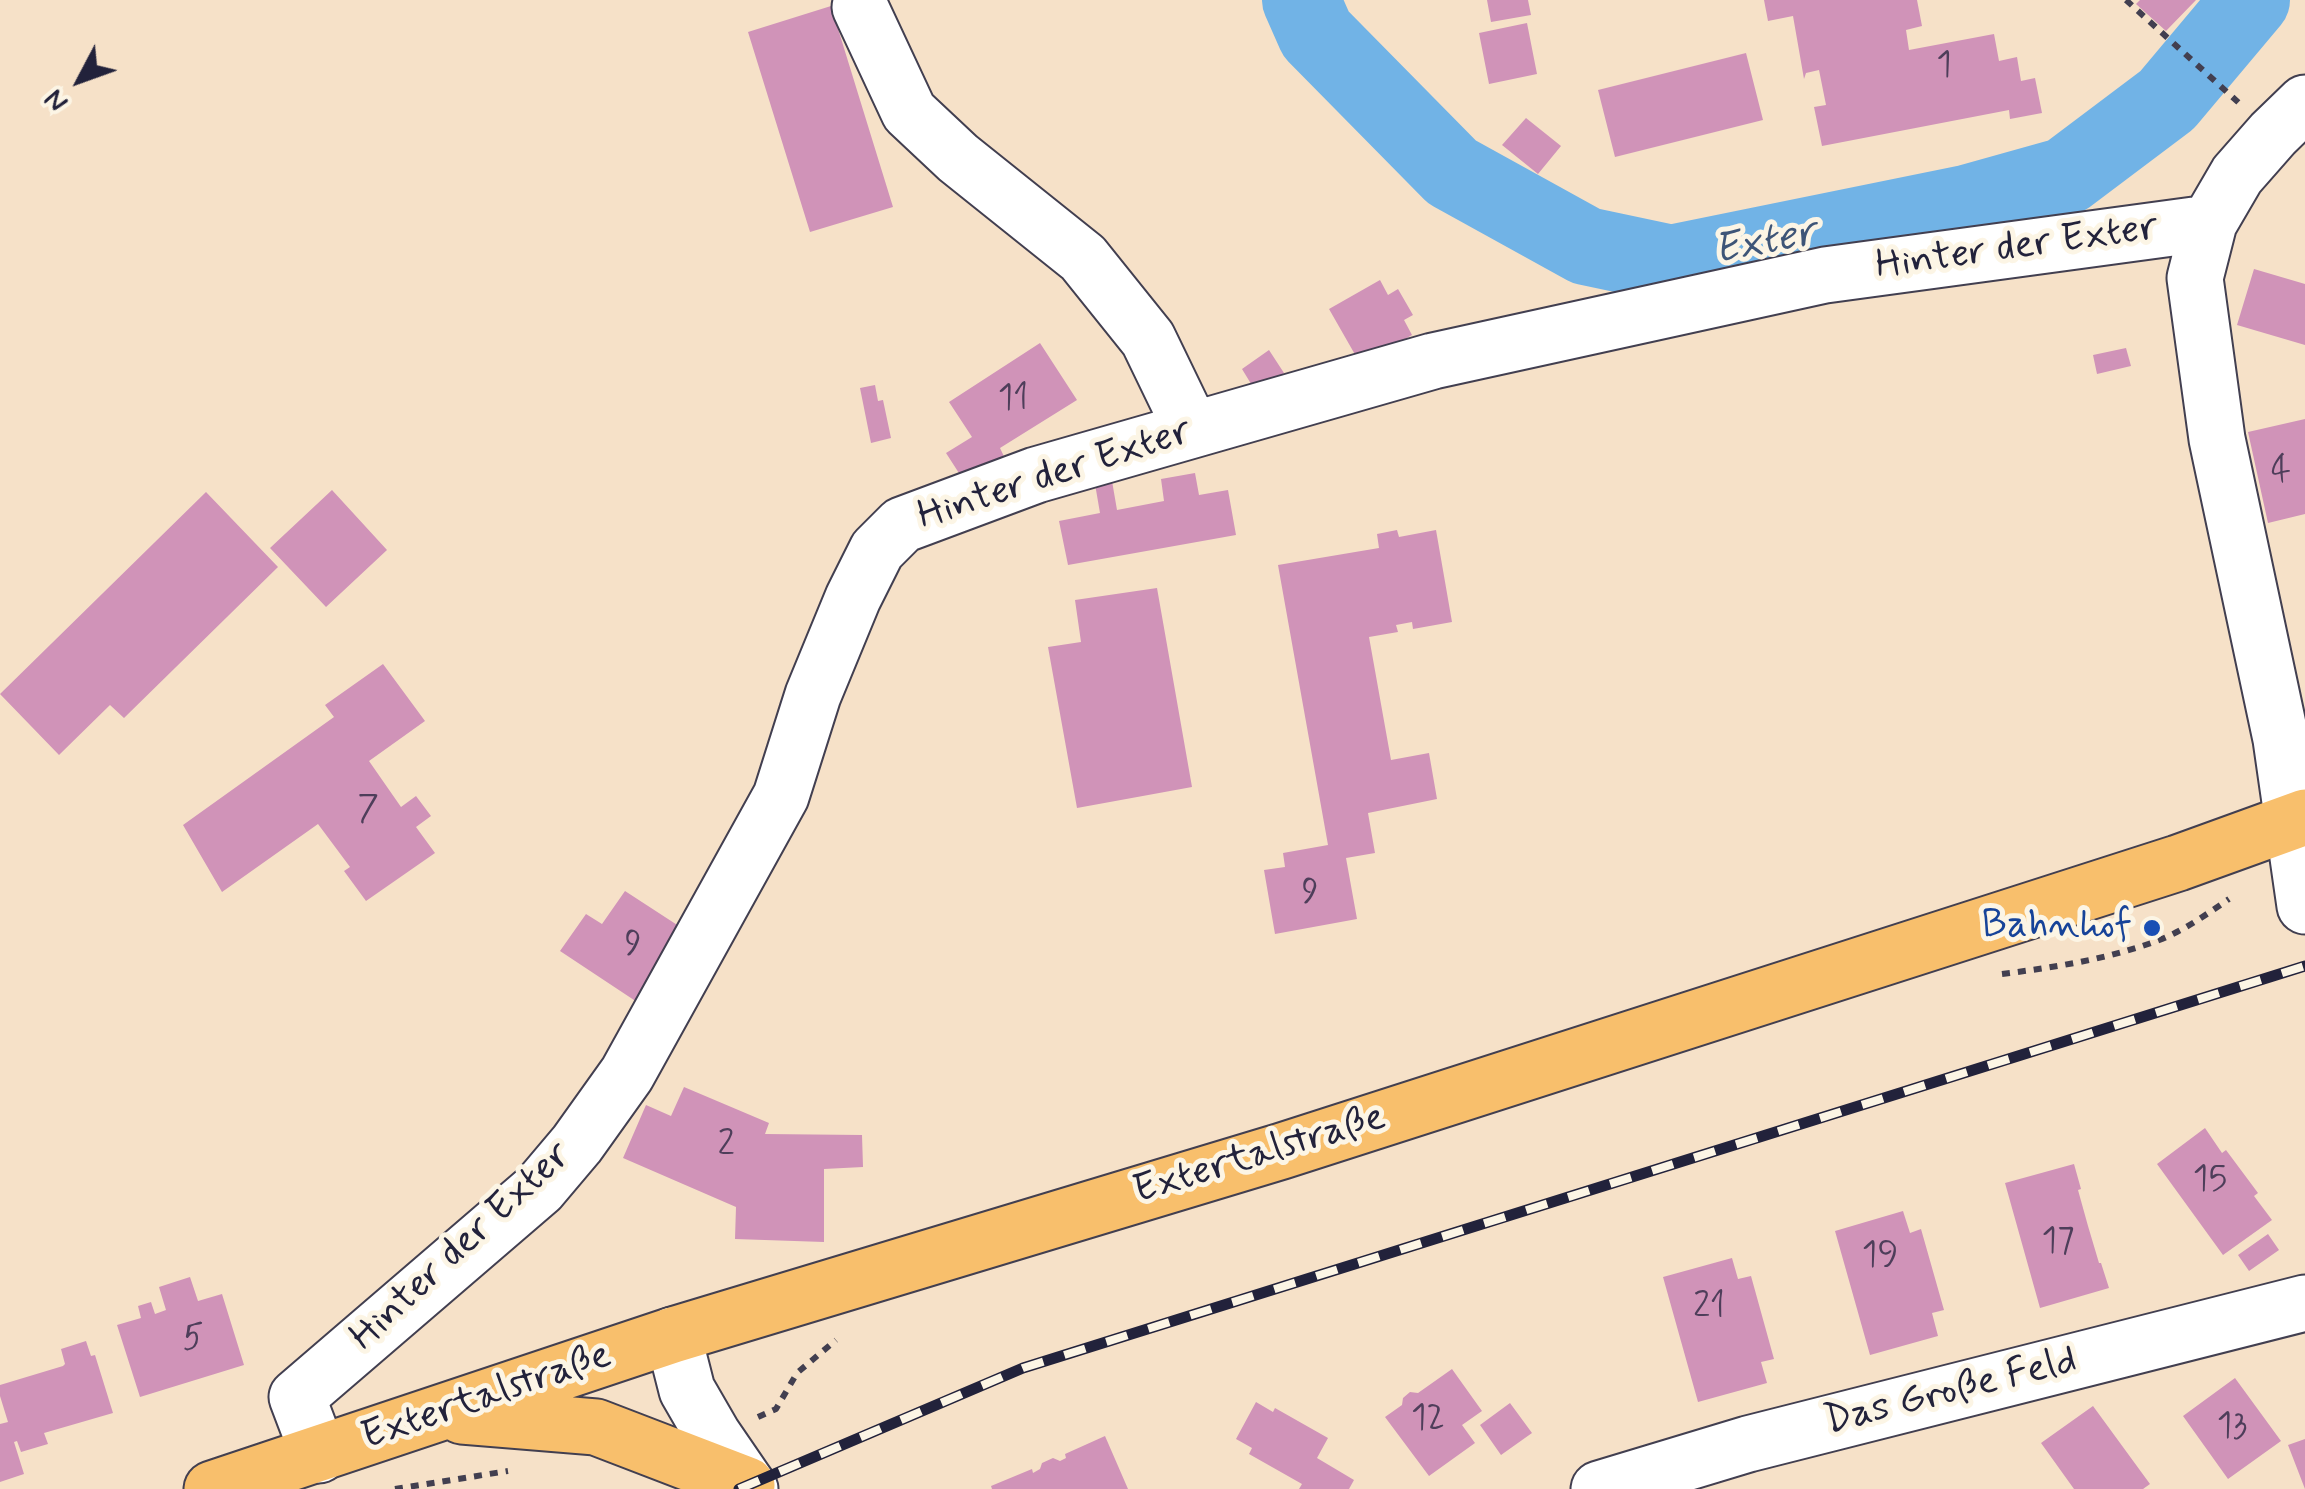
<!DOCTYPE html>
<meta charset="utf-8">
<style>
body{margin:0}
#map{position:relative;width:2305px;height:1489px;overflow:hidden;background:#f6e1c8;font-family:Mynerve,sans-serif}
canvas{display:block}
.north{position:absolute;left:30px;top:30px;width:100px;height:100px;-webkit-text-stroke:8px #fcf5e5;paint-order:stroke;rotate:229deg;font-size:28px;font-weight:700;line-height:40px;text-align:center;color:#22223b}
.north::after{content:'';display:block;margin:auto;width:35px;height:45px;background:#22223b;clip-path:polygon(50% 0,100% 100%,50% 72%,0 100%)}
</style>
<div id="map">
<canvas width="2305" height="1489"></canvas>
<div class="north">N</div>
</div>
<script>
const context = document.querySelector('canvas').getContext('2d');
context.lineJoin = 'round';
function trace(path, color, width, dash) { context.strokeStyle = color; context.lineWidth = width; context.lineCap = dash ? 'butt' : 'round'; context.setLineDash(dash || []); context.stroke(path); }
function fillPath(path, color) { context.fillStyle = color; context.fill(path, 'evenodd'); }
function write(font, color, halo, rows, align = 'center') {
  context.font = font + ' Mynerve,sans-serif'; context.lineWidth = 10; context.setLineDash([]); context.textBaseline = 'middle'; context.strokeStyle = halo; context.fillStyle = color; for (const [text, x, y, turn = 0] of rows) {
    context.save(); context.translate(x, y); context.rotate((+turn || 0) * Math.PI / 180); context.textAlign = isNaN(turn) ? turn : align; if (halo) context.strokeText(text, 0, 0); context.fillText(text, 0, 0); context.restore();
  }
}
trace(new Path2D(`
 M1301,0L1316,34L1452,172L1586,246L1671,264L1966,204L2066,176L2167,100L2251,0`), '#71b3e6', 78);
fillPath(new Path2D(`
 M1487,0H1528L1531,15L1491,22Z
 M1764,0H1917L1922,26L1906,30L1909,50L1994,34L1999,61L2017,57L2021,81L2035,78L2042,113L2010,119L2009,110L1822,146L1814,107L1826,105L1819,70L1806,73L1804,79L1793,16L1768,21Z
 M2140,0H2196L2166,31L2136,4Z
 M831,6L893,207L810,232L748,32Z
 M1527,23L1537,74L1489,84L1479,33Z
 M1746,53L1763,120L1615,157L1598,90Z
 M1526,118L1561,146L1538,174L1502,145Z
 M2254,269L2305,284V345L2237,325Z
 M1380,280L1388,295L1398,289L1413,315L1404,320L1412,335L1361,365L1329,309Z
 M1040,343L1077,400L1000,448L1008,465L966,484L946,453L972,437L949,402Z
 M2126,348L2131,366L2097,374L2093,355Z
 M1269,350L1284,373L1256,392L1242,369Z
 M875,385L878,401L883,400L891,438L871,443L860,388Z
 M2305,419V514L2268,523L2248,432Z
 M1195,473L1199,495L1228,490L1236,535L1068,565L1059,521L1100,513L1095,484L1112,481L1117,510L1164,501L1161,479Z
 M332,490L387,550L326,607L270,548Z
 M206,492L278,567L124,718L110,705L59,755L0,694Z
 M1397,530L1399,537L1436,530L1452,622L1413,629L1412,622L1396,625L1398,632L1369,637L1391,760L1429,753L1437,799L1368,813L1375,853L1346,858L1357,919L1275,934L1264,870L1285,867L1283,853L1328,845L1278,565L1379,548L1377,534Z
 M1157,588L1192,787L1077,808L1048,647L1081,642L1075,600Z
 M383,664L425,721L369,761L401,807L416,796L431,816L416,827L435,853L366,901L344,871L350,867L318,824L222,892L183,825L334,717L325,705Z
 M625,891L688,932L640,1004L560,951L586,914L602,924Z
 M684,1087L769,1123L765,1134L862,1135L863,1167L824,1169V1242L735,1239L736,1207L623,1158L646,1105L671,1116Z
 M2205,1128L2222,1153L2226,1150L2258,1193L2254,1196L2272,1220L2223,1255L2157,1164Z
 M2074,1164L2081,1189L2078,1190L2088,1226L2099,1263H2101L2109,1288L2040,1308L2005,1183Z
 M1903,1211L1910,1233L1921,1229L1944,1310L1932,1313L1938,1336L1870,1355L1835,1231Z
 M2268,1234L2279,1250L2249,1271L2238,1255Z
 M1732,1258L1738,1279L1751,1276L1774,1359L1761,1362L1767,1383L1698,1402L1663,1277Z
 M190,1277L198,1301L222,1294L244,1365L140,1397L117,1325L141,1318L138,1306L151,1302L155,1314L166,1310L159,1287Z
 M86,1341L91,1356L95,1355L113,1413L44,1433L48,1444L21,1452L17,1441L14,1442L24,1474L0,1482V1424L8,1422L0,1396V1385L63,1366L65,1364L61,1349Z
 M1452,1369L1482,1411L1462,1425L1475,1443L1429,1476L1385,1417L1402,1405L1403,1398L1410,1392L1418,1393Z
 M2235,1378L2281,1441L2228,1479L2183,1416Z
 M1256,1402L1273,1412L1275,1408L1328,1438L1317,1458L1354,1480L1349,1489H1299L1302,1484L1249,1454L1252,1448L1236,1439Z
 M1510,1403L1532,1433L1501,1455L1480,1425Z
 M2093,1406L2150,1484L2143,1489H2074L2041,1443Z
 M1105,1436L1128,1489H992L991,1486L1032,1469L1033,1473L1040,1469L1042,1463L1053,1458L1060,1461L1066,1458L1065,1454Z
 M2305,1439V1489L2288,1445Z`), '#d093b8');
const minor = new Path2D(`
 M860,7L909,112L958,158L1083,258L1148,339L1192,430
 M2305,103L2273,134L2237,175L2209,223L2195,278L2217,439L2281,739L2305,906
 M673,1335L687,1390L713,1435L750,1489
 M319,1455L297,1397L539,1189L577,1144L627,1074L781,796L813,695L853,598L877,550L902,525L1036,475L1433,361L1825,275L2209,223
 M1599,1489L1748,1444L2305,1303`);
const major = new Path2D(`
 M462,1416L596,1427L747,1485
 M212,1489L673,1335L1282,1151L2178,863L2305,817`);
trace(minor, '#423f50', 59);
trace(major, '#423f50', 59);
trace(new Path2D(`
 M2126,0L2239,103
 M2002,974C2056,967 2110,959 2162,939C2186,929 2207,914 2229,899
 M758,1417L776,1409L797,1373L836,1340
 M395,1489L508,1471`), '#423f50', 6, [8, 8]);
trace(minor, '#fff', 55);
trace(major, '#f8bf6c', 55);
const rail = new Path2D(`
 M739,1489L1023,1368L2305,966`);
trace(rail, '#22223b', 11);
trace(rail, '#fcf5e5', 8, [22]);
for (const [x, y, r, color] of [
 [2152,928,10,"#1a4fb4"]
]) { const dot = new Path2D(); dot.arc(x, y, r, 0, 2 * Math.PI); context.fillStyle = color; context.fill(dot); trace(dot, '#fcf5e5', 4); }
write('35px', '#4e3e5a', null, [
 ["1",1944,68],
 ["11",1013,401],
 ["4",2281,473],
 ["7",368,812],
 ["9",1310,895],
 ["9",633,947],
 ["2",726,1147],
 ["15",2210,1182],
 ["17",2058,1244],
 ["19",1880,1258],
 ["21",1709,1309],
 ["5",193,1341],
 ["12",1428,1421],
 ["13",2232,1429]
]);
write('40px', '#22223b', '#fcf5e5', [
 ["Hinter der Exter",2017,249,-8],
 ["Hinter der Exter",1055,476,-18],
 ["Extertalstraße",1260,1156,-17],
 ["Hinter der Exter",462,1248,-43],
 ["Das Große Feld",1951,1393,-14],
 ["Extertalstraße",487,1398,-19]
]);
write('40px', '#164399', '#fcf5e5', [
 ["Bahnhof",2132,928]
], 'right');
write('italic 42px', '#3e5577', '#fcf5e5', [
 ["Exter",1765,244,-11]
]);
</script>
